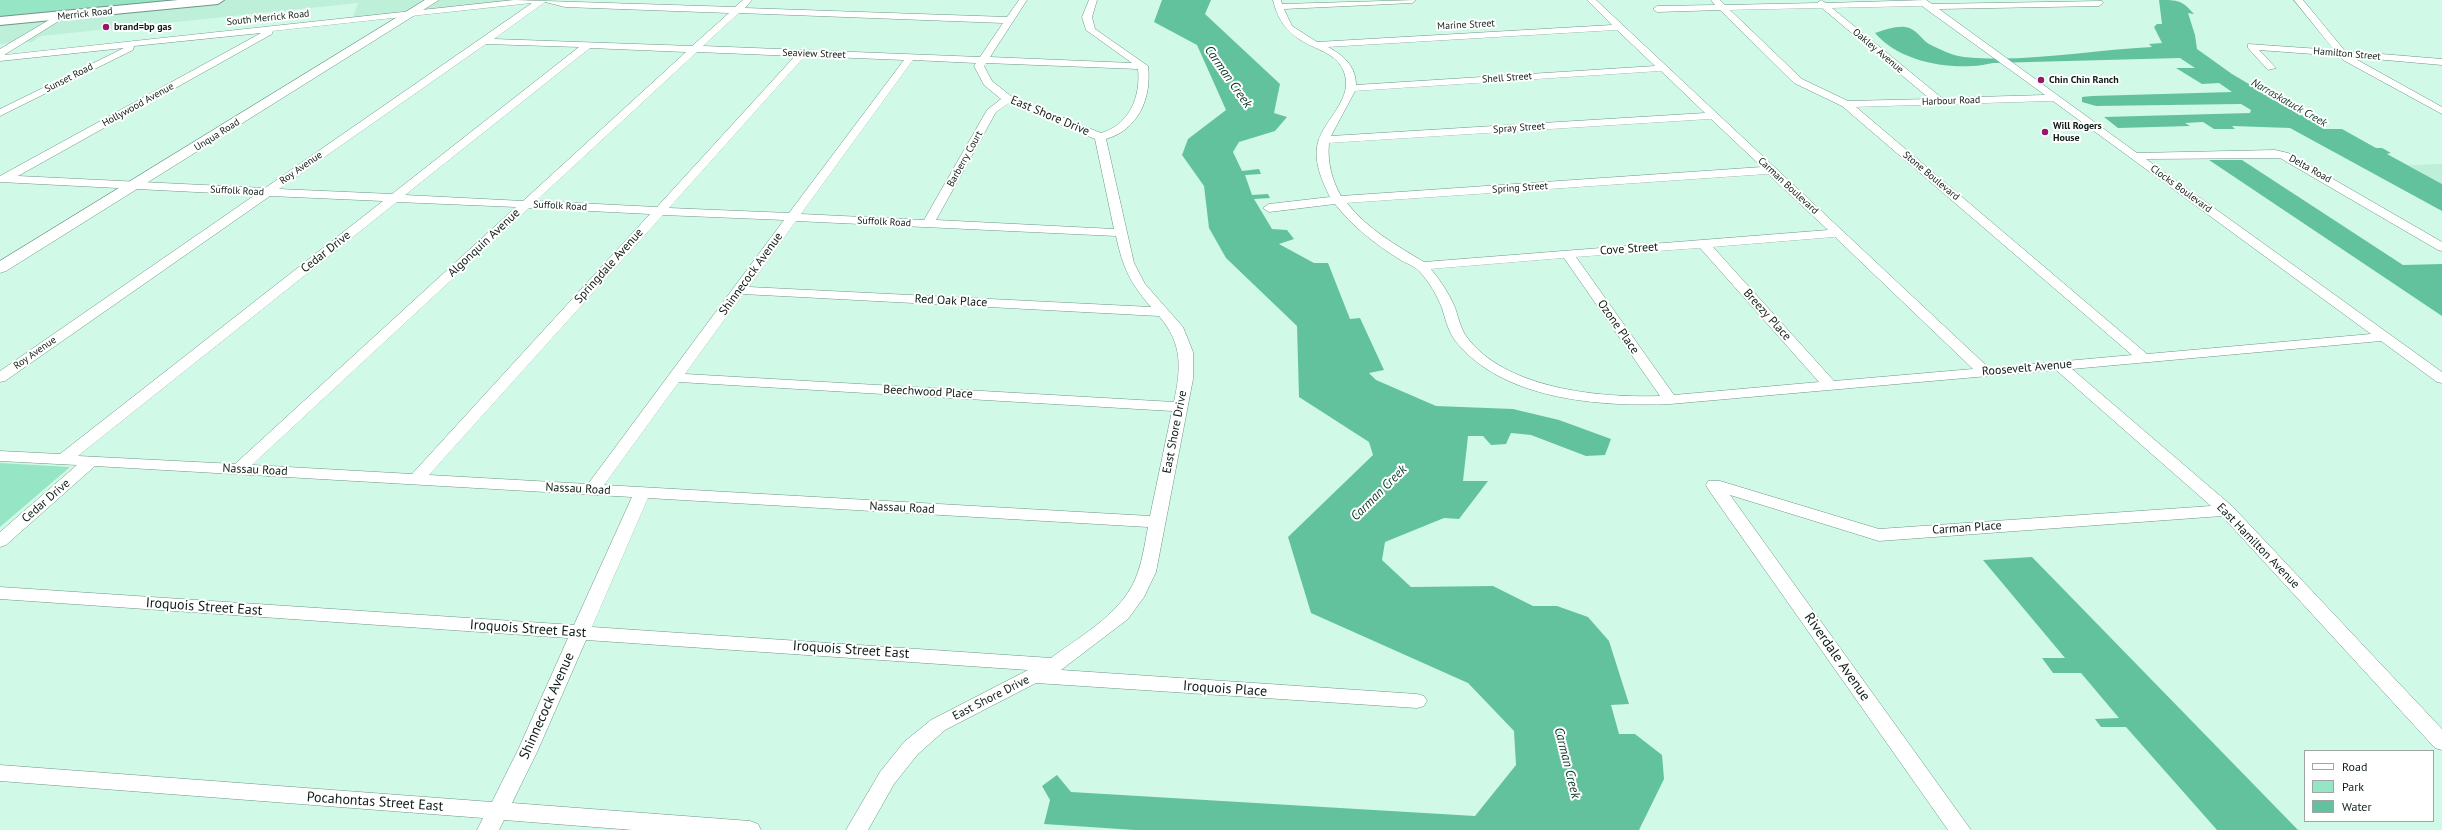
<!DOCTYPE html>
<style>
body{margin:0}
#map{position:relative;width:2442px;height:830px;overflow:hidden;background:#d0fae7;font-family:"PT Sans",sans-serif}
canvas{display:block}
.legend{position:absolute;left:2304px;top:750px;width:130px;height:72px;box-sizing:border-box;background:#fff;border:1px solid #9fa5a2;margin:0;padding:5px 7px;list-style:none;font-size:12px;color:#0e1d17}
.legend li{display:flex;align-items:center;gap:8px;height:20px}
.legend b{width:20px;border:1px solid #9fa5a2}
</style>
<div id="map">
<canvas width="2442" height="830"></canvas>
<ul class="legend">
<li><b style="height:5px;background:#fff"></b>Road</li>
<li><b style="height:11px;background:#96e5c4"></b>Park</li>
<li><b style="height:11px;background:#63c29e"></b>Water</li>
</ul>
</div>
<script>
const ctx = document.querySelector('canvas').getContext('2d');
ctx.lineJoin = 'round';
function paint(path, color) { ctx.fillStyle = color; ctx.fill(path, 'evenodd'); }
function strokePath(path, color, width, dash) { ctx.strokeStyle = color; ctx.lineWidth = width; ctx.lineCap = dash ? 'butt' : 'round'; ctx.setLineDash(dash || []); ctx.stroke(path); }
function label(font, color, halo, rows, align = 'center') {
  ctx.font = font + ' "PT Sans",sans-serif'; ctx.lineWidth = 4; ctx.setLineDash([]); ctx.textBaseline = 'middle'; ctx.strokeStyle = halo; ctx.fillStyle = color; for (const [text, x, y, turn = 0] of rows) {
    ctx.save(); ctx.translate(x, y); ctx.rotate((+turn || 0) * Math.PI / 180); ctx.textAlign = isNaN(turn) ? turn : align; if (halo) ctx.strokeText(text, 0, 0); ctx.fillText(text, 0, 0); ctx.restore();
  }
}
paint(new Path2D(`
 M178,0H506L505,3L352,19L358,3L41,36L32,42L0,44V17Z
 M2442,164V184L2408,165Z`), '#beefd9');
paint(new Path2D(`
 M0,0H178L0,17Z
 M0,463L70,467L0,527Z`), '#96e5c4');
paint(new Path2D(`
 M1162,0H1211L1205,14L1280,84L1274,113L1287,117L1275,131L1239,142L1233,152L1242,171L1259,169L1261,174L1245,175L1252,195L1268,194L1270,198L1254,199L1272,229L1287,230L1294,239L1279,244L1314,263H1328L1350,319L1360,318L1384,370L1369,373L1376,380L1436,406L1513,409L1559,420L1611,439L1605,455L1586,456L1531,435L1511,433L1506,444L1491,445L1483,436H1468L1463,481H1488L1459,519L1444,518L1385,542L1382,560L1411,587L1493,586L1533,606H1557L1588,617L1609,641L1629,704L1611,705L1619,734H1635L1662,755L1664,779L1639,830H1135L1044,824L1050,800L1042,786L1057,775L1071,792L1475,816L1516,765L1514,731L1468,683L1311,613L1288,537L1373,455L1369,442L1299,397L1297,326L1226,258L1209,228L1204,186L1182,155L1188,139L1226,110L1197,45L1154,22Z
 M2159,0C2178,0 2182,0 2194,14L2188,13L2195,35L2197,49L2232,74L2325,129H2342L2376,148H2382L2391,153L2387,154L2442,184V211L2290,128L2232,126L2235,129H2214L2203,122L2185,123L2190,126L2118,128L2104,117L2250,113L2251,110L2241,104L2096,106L2082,102V97L2092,96L2232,92L2219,83L2202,84L2176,68H2195L2180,58L1993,63C1986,64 1979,66 1972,66C1939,68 1897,59 1875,33C1885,30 1895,26 1905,27C1916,28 1921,39 1929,44C1939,49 1953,56 1964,57C2026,63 2090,50 2152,47L2149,44L2162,43L2154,27L2157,24H2162Z
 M2209,160H2242L2403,265L2442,264V316Z
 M2032,557L2298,830H2217L2126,727H2101L2095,719L2119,718L2081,673H2053L2042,658H2065L1983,560Z`), '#63c29e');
const minor = new Path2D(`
 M514,0L735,7L743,0H752L745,8L1007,17L1019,0H1027L990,57L1132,63L1086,30L1082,17L1089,0H1097L1092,17L1095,29L1148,66C1152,98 1138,130 1106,139L1134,263L1145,284L1183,327L1193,352V379L1156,572L1144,597L1128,619L1061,670L1417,694L1424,696L1427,701L1424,706L1417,708L1036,683L945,730L918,754L894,784L868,830H846L880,772L904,742L931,720L1028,670L586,640L538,750L512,803L750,821L758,824L761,830H633L504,820L499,830H477L483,818L0,781V765L492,802L518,750L568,638L0,599V587L574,625L632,497L95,466L6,545L0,547V532L77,465L0,461V451L60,454L383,201L270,196L5,381L0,382V371L255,195L0,182V176L261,33L134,46L133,50L0,116V109L124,48L0,61V49L59,14L64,17L62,19L4,55ZM545,2L565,7L729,13L692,46L494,39ZM532,3L265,188L18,176L272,34L273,31ZM739,13L1003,23L980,57L703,46ZM486,44L579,47L392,194L279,189ZM590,48L686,52L523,201L405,195ZM697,52L795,56L657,207L536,201ZM805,56L904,60L789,213L669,208ZM913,60L976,63L974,66L984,85L1001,99L987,110L924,220L801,214ZM986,63L1138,69C1141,97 1129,125 1101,133L1012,97L992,81L984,66ZM1009,103L1095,139L1114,229L936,220L996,112ZM397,202L516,207L235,464L78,456ZM529,208L650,214L412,474L252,465ZM663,215L784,220L588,484L429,475ZM796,221L1116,236C1123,268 1130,283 1151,307L749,287ZM743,294L1159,316C1183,344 1181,368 1174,402L685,374ZM679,382L1172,411L1150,516L604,485ZM648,498L1148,527C1145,542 1143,558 1138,572C1125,612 1083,634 1051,658L592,627Z
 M1273,0H1281L1282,4L1416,0L1412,3L1284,9L1292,26L1317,42L1612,25L1587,0H1596L1989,368L2132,355L1842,106L1794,83L1720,10L1657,12L1653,9L1657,6L1715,5L1711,0H1720L1725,5L1817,3L1821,0L1826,3L1926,0L1932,4L2102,1L2103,3L2099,6L1939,9L2137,153L2275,150L2288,153L2442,242V251L2438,250L2280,158L2146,159L2442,372V383L2437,382L2381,341L2072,369L2232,506L2442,729V750L2435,748L2222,516L1879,541L1730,495L1971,830H1948L1708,489L1706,485L1708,481H1720L1879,529L2211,506L2056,370L1670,404C1600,407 1500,400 1454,339C1448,330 1445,318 1442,308C1437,295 1429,282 1420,272C1414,265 1406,264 1399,259C1375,244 1352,226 1335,204L1269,212L1263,208L1269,204L1330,197C1322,181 1313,161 1318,142C1325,118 1354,99 1344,72C1333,41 1285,54 1273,0ZM1922,6L1926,9L2045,95L1942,98L1832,8ZM1822,8L1930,99L1848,101L1802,79L1730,10ZM1617,30L1655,66L1356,85C1356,66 1343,55 1328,47ZM1661,71L1705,113L1331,136L1355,91ZM2053,101L2371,334L2147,354L1856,107ZM1711,119L1762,167L1341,196C1332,180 1327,162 1329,143ZM1768,174L1828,230L1424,262C1396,245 1367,229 1347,203ZM1835,237L1973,369L1834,381L1713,247ZM1700,248L1819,382L1674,395L1576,257ZM1564,258L1660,396C1600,398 1504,389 1466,336C1460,327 1458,315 1454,305C1448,292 1440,280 1431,269Z
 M2294,0H2303L2345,51L2442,59V65L2352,57L2442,107V114L2343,60L2340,56L2259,50L2276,68L2268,70L2248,48V44L2334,50Z`);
const tertiary = new Path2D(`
 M425,0H439L6,271L0,273V261Z`);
const primary = new Path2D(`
 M178,0H224L218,4L0,25V17Z`);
strokePath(minor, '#6f9585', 1);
strokePath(tertiary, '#6f9585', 1);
strokePath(primary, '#6f9585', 2);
paint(minor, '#fff');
paint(tertiary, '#fff');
paint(primary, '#fff');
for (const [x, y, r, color] of [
 [106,27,4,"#98166c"],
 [2041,80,4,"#98166c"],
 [2045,132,4,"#98166c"]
]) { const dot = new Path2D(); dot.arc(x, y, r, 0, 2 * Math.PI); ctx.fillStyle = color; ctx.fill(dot); strokePath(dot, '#fff', 1.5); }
label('10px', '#0e1d17', '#fff', [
 ["Merrick Road",85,14,-6],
 ["South Merrick Road",268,18,-6],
 ["Marine Street",1466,25,-3],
 ["Oakley Avenue",1878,51,40],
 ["Seaview Street",814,54,2],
 ["Hamilton Street",2347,54,5],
 ["Sunset Road",69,78,-27],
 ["Shell Street",1507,78,-4],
 ["Harbour Road",1951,101,-2],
 ["Hollywood Avenue",138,105,-29],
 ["Spray Street",1519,128,-4],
 ["Unqua Road",217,135,-32],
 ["Barberry Court",965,159,-61],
 ["Roy Avenue",301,168,-35],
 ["Delta Road",2310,169,29],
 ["Stone Boulevard",1931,176,40],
 ["Carman Boulevard",1788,186,43],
 ["Spring Street",1520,188,-4],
 ["Clocks Boulevard",2181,189,36],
 ["Suffolk Road",237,191,3],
 ["Suffolk Road",560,206,3],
 ["Suffolk Road",884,222,3],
 ["Roy Avenue",35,353,-35]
]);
label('bold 10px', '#0e1d17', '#fff', [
 ["brand=bp gas",114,27],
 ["Chin Chin Ranch",2049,80],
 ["Will Rogers",2053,126],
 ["House",2053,138]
], 'left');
label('italic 11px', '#0a3628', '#fff', [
 ["Narraskatuck Creek",2289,103,30]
]);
label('12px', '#0e1d17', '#fff', [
 ["East Shore Drive",1050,116,23],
 ["Algonquin Avenue",484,243,-43],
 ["Cove Street",1629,249,-4],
 ["Cedar Drive",326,252,-38],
 ["Springdale Avenue",609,266,-48],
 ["Shinnecock Avenue",751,274,-54],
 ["Red Oak Place",951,301,3],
 ["Breezy Place",1767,315,48],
 ["Ozone Place",1618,327,55],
 ["Roosevelt Avenue",2027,368,-5],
 ["Beechwood Place",928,392,3],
 ["East Shore Drive",1175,432,-79],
 ["Nassau Road",255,470,3],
 ["Nassau Road",578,489,3],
 ["Cedar Drive",46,501,-41],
 ["Nassau Road",902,508,3],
 ["Carman Place",1967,528,-4],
 ["East Hamilton Avenue",2258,546,46],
 ["East Shore Drive",991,698,-27]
]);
label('italic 13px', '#0a3628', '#fff', [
 ["Carman Creek",1228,77,55],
 ["Carman Creek",1379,493,-45],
 ["Carman Creek",1567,763,76]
]);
label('14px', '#0e1d17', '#fff', [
 ["Iroquois Street East",204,607,4],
 ["Iroquois Street East",528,629,4],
 ["Iroquois Street East",851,650,4],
 ["Riverdale Avenue",1837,657,55],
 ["Iroquois Place",1225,689,4],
 ["Shinnecock Avenue",547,706,-66],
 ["Pocahontas Street East",375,802,4]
]);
</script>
